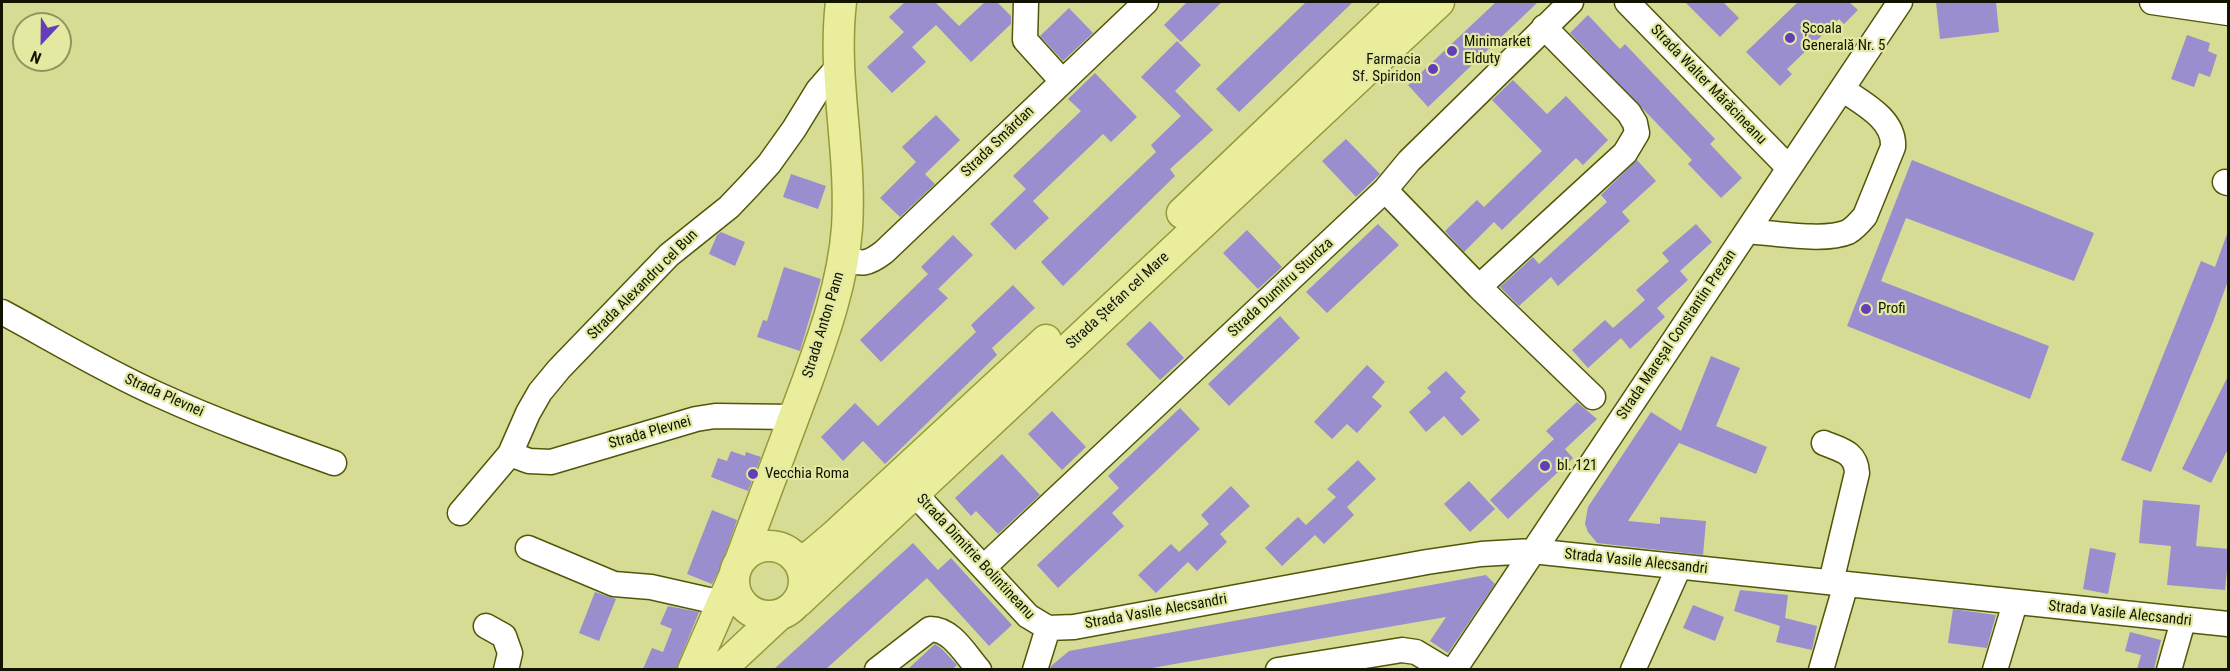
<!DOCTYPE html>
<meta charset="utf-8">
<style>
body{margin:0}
#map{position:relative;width:2230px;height:671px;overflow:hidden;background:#d6dc94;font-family:"Roboto Condensed",sans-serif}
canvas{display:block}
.frame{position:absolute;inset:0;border:3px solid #131400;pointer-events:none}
.north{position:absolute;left:12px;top:12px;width:60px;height:60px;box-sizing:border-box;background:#e3e9a1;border:2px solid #909461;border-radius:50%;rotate:202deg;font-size:16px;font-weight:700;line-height:24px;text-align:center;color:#131400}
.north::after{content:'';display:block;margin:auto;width:21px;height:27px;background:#633eb7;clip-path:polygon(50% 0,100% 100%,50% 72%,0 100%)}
</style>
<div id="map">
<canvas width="2230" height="671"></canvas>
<div class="frame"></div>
<div class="north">N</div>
</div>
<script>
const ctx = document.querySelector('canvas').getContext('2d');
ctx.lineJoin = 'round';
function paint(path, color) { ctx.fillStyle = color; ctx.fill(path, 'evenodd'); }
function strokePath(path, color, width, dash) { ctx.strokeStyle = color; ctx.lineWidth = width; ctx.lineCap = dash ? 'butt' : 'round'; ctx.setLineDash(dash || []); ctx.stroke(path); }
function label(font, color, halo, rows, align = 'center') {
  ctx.font = font + ' "Roboto Condensed",sans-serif'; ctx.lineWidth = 4.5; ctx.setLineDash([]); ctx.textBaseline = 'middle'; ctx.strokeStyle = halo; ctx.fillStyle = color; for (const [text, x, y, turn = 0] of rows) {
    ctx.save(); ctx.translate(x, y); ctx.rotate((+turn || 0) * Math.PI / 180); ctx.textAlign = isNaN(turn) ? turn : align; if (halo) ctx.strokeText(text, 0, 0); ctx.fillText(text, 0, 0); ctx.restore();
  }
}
paint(new Path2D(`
 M905,2H935L959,26L985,2H997L1011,16V24L971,62L936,25L912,47L926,62L892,93L867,67L904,32L889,17Z
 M1187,2H1222L1181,42L1164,25Z
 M1306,2H1353L1239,112L1216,89Z
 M1496,2H1538L1428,107L1408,85Z
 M1685,2H1723L1739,18L1720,37Z
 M1798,2H1849L1858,10L1844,24L1839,19L1787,69L1792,74L1780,86L1746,52Z
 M1936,2H1996L1999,32L1940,39Z
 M1069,8L1093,33L1063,61L1040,36Z
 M1588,15L1620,49L1625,44L1715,139L1710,144L1742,178L1721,198L1688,164L1692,160L1570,33Z
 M2187,35L2210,43L2208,51L2217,55L2210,77L2199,73L2194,87L2171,79Z
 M1177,41L1201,65L1175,91L1213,130L1170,169L1175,176L1063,286L1041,262L1156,152L1151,145L1181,116L1141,77Z
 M1095,73L1137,117L1111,142L1103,134L1033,201L1049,218L1015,250L990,224L1026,189L1013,176L1081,111L1068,99Z
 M1513,80L1547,114L1566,96L1608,140L1583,165L1576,158L1502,230L1494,222L1464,252L1445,231L1477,200L1484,207L1542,151L1492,100Z
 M936,115L960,140L925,174L935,184L900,217L880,198L916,162L902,147Z
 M1346,139L1380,174L1356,197L1322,161Z
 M1637,160L1656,181L1622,212L1630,221L1558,286L1551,277L1519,306L1500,287L1533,257L1539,264L1607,202L1601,195Z
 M1912,160L2094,233L2074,281L1906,218L1881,281L2049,346L2030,399L1847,326Z
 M791,174L826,186L818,209L783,197Z
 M1378,224L1399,245L1327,313L1306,292Z
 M1696,224L1712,242L1680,271L1688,280L1657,308L1665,317L1630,349L1621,338L1588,368L1572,350L1605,320L1613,328L1645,300L1636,290L1669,261L1662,253Z
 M1247,230L1282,267L1258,289L1223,253Z
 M721,232L745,242L735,266L709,254L717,235Z
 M2227,234L2229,278L2213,322L2151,472L2121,460L2201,261L2215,267Z
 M953,235L973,255L938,289L948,298L881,362L860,340L928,274L921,267Z
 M784,267L821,279L800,351L757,337L763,320L767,321Z
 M1013,285L1035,308L992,348L997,355L885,464L863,441L843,461L821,437L855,403L878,426L976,332L971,325Z
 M1280,316L1300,338L1229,406L1208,384Z
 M1150,321L1184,358L1160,380L1126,344Z
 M1711,356L1740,368L1716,426L1767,447L1756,474L1679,443L1628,521L1660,524V517L1706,521L1703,555L1597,543L1588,532L1585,524L1588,507L1651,412L1681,431Z
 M1367,365L1385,382L1372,397L1382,406L1357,433L1347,424L1332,439L1314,422Z
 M1446,371L1466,392L1460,398L1480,420L1462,436L1444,416L1426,432L1409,412L1431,392L1427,388Z
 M2229,374V447L2211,483L2182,469Z
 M1577,402L1597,419L1565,449L1573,458L1508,519L1490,500L1554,439L1546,431Z
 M1180,408L1200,429L1112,513L1124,526L1058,588L1037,565L1119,488L1108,476Z
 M1052,411L1086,447L1062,470L1028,434Z
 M731,451L745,456L746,452L761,457L748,491L711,477L718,458L727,461Z
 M1002,454L1040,495L998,534L976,511L971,516L955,498Z
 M1358,460L1376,479L1347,507L1354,515L1324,544L1315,535L1282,566L1265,548L1298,517L1306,525L1336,497L1327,489Z
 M1469,481L1495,509L1470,532L1444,504Z
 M1231,486L1250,506L1220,534L1227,542L1197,571L1188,562L1156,593L1138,575L1171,544L1179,552L1209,524L1201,515Z
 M2143,500L2200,505L2196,546L2229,549L2225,590L2167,585L2171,546L2139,543Z
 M712,510L737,520L722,564L712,584L687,574Z
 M913,543L938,570L951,558L1012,625L989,646L927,578L826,669H774Z
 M2090,548L2116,553L2108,594L2083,589Z
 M1486,575L1495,584L1448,653L1430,641L1446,617L1146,669H1050L1051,666L1069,651Z
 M1740,590L1788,595L1785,618L1817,626L1812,650L1776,642L1780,626L1734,611Z
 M595,592L616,599L599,641L579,633Z
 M1693,605L1724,617L1715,641L1683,628Z
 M668,606L699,612L676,669H643L652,648L663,652L672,629L660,624Z
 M1953,609L1996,615L1987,648L1948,643Z
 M2130,632L2161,640L2154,669H2137L2141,655L2125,651Z
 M935,644L942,649L957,665L953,669H908Z`), '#9a8ece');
const minor = new Path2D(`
 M1026,2L1025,40L1062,81
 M1627,2L1789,168
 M2152,2L2228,13
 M2225,182L2228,183
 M1385,190L1479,287L1593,397
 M1747,231C1773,233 1825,242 1848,232C1855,228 1860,222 1865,216L1893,147C1895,119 1862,103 1842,89
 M843,259C863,264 867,265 884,252L1146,2
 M1479,287L1625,153L1637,133L1635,123L1629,113L1544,27
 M2,312C54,340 105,371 159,395C216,421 275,442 334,463
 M1824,443C1841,450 1856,452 1857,473L1831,582
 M510,454L529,461L551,462L696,419L715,416L794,417
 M903,481L1028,616L1048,628L1074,627L1427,562L1481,554L1532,551L2228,624
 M460,513L510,454L528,413L540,392L559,369L669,255L729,207L749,186L769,164L794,129L818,90L838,67
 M528,548L614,584L651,587L722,603
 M984,567L1385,190L1409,161L1571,2
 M486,626L504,636L510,653L506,670
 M877,670L930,629C952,629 965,654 979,670
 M1035,670L1048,628
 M1278,670L1402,650L1416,652L1446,670
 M1454,670L1900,2
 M1633,670L1679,567
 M1821,670L1846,584
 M1995,670L2015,603
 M2169,670L2183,621`);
const major = new Path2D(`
 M1182,213L1403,2
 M734 581a35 35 0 1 1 70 0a35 35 0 1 1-70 0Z
 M740,561C762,501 785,442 807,382C825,332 843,281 847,228C852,151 832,78 841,2
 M799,563L814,553L834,536L1046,340
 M798,602L1439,2
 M693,670L734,576
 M720,670L779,615`);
strokePath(minor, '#535608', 27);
strokePath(major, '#94993a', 33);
strokePath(minor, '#fff', 24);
strokePath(major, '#e9ed9c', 30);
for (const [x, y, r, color] of [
 [1790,38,6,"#633eb7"],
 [1452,51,6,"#633eb7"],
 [1433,69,6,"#633eb7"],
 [1866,309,6,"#633eb7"],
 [1545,466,6,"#633eb7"],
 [753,474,6,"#633eb7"]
]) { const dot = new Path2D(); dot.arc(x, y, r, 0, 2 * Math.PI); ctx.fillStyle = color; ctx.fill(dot); strokePath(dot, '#e3e9a1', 2); }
label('15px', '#131400', '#e3e9a1', [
 ["Școala",1802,29],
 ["Generală Nr. 5",1802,46],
 ["Minimarket",1464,42],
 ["Elduty",1464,59],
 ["Farmacia",1421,60,"right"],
 ["Sf. Spiridon",1421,77,"right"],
 ["Profi",1878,309],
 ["bl. 121",1557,466],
 ["Vecchia Roma",765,474]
], 'left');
label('15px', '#131400', '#e3e9a1', [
 ["Strada Walter Mărăcineanu",1708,85,46],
 ["Strada Smârdan",998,142,-44],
 ["Strada Alexandru cel Bun",643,285,-45],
 ["Strada Dumitru Sturdza",1281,288,-43],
 ["Strada Ștefan cel Mare",1118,301,-43],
 ["Strada Anton Pann",824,325,-73],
 ["Strada Mareșal Constantin Prezan",1677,335,-56],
 ["Strada Plevnei",164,396,24],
 ["Strada Plevnei",650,433,-16],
 ["Strada Dimitrie Bolintineanu",975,557,47],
 ["Strada Vasile Alecsandri",1636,562,6],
 ["Strada Vasile Alecsandri",1156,612,-10],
 ["Strada Vasile Alecsandri",2120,614,6]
]);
</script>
